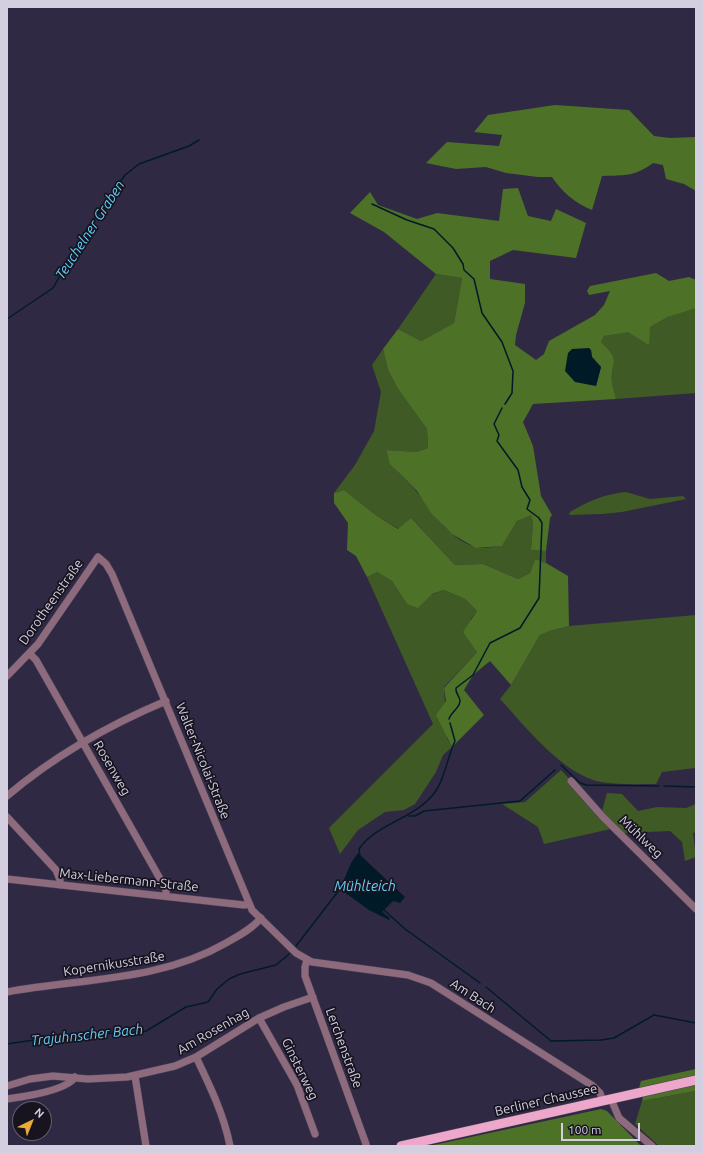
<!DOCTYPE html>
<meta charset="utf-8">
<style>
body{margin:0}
#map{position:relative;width:703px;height:1153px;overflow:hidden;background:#302944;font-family:Ubuntu,sans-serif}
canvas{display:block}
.frame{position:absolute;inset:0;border:8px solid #d3cfe0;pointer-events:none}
.north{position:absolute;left:12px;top:1101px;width:40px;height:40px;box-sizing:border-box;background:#171420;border:1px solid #625f6d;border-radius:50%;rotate:43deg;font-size:11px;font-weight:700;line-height:16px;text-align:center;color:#d3cfe0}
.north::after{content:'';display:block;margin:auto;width:14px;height:18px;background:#e8ab37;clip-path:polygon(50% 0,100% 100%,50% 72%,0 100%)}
.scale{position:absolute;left:561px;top:1123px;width:79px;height:18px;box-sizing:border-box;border:2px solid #d3cfe0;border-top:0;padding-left:5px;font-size:12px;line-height:14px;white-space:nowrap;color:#d3cfe0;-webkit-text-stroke:3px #171420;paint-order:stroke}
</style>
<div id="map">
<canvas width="703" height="1153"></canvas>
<div class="frame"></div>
<div class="north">N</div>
<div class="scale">100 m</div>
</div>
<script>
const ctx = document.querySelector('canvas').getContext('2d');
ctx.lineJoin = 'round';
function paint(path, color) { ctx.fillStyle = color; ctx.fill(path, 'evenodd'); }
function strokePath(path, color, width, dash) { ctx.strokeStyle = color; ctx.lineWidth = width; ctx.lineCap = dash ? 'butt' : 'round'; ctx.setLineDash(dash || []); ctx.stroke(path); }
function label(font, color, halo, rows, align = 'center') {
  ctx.font = font + ' Ubuntu,sans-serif'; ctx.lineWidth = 3.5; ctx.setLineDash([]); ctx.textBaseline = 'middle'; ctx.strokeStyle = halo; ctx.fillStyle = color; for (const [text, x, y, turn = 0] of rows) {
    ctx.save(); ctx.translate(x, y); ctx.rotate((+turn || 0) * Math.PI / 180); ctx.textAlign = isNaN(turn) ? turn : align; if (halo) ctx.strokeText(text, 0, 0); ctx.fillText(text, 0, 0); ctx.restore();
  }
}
paint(new Path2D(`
 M436,274L462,278L454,323L421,341L398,329Z
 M695,307L696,393L616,399C615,393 613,388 612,383C610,359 623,363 601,342L604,336L650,327L668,317Z
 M383,349L388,370L398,389L427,429L428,448L416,452L386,450C390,469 404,476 416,491C433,511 447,538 475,547C482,550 495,546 502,546L517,521L531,514L533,523L531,550L546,551V563L535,559L530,573L518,579L483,564L455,565L411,518L399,529L377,516L344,490L334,493L355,465L374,431L381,392L372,365Z
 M626,492L650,499L683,496L686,499L622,512L602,514L569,515L570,512C589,501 604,494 626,492Z
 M377,572L392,581L407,604L444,590L465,599L477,611L471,619L477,652L444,687L447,738L452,747L443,755L436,772L415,804L404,810L385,812L358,830L340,854L329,828L433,724L367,577Z
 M696,615V768L662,772L656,784C638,784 619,785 601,782C563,775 525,726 500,699L511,685L540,635L550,631L569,626Z
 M561,770L615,828L544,844L538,827L502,804L525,802Z
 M607,793L622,794L638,811L657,807L686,808L696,804V832L693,833L696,857L685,861L682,842L670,831L624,833L602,811Z
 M696,1091V1146H659L635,1124L642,1101Z`), '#3f5a24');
paint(new Path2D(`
 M555,105L629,110L654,136L670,138L696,137V191L684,184L666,179L663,165L653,163C634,177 625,175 602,176L592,210C575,203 562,192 552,177H538L506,173L486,167L456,169L426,163L447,142L499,146L502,135L474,132L488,115Z
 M518,188L528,216L551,221L556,209L586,223L576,258L513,250L490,261V279L525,284V303L516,335L515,345L536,360L544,354L549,341L595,315L604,305L610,291L589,295L587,291L590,286L656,273L669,281L689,277L696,280V308L668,317L650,327L649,345L628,332L604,336L601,342C623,363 610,359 612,383C613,388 615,393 616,399L533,404L523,422L533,446L541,496L552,515L550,518L546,551L531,550L533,523L531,515L517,521L502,546L476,548L452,534L431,513L417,491L390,464L386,450L416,452L428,448L427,429L398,389L388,370L383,349L398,329L421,341L454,323L462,278L436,274L384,232L350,213L370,192L378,205L417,219L437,213L499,221L503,189ZM572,349L591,350L592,357L601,367L596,386Z
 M344,490L377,516L398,529L411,518L455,565L483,564L518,579L530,573L535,559L546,563L568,576L569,626L550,631L540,635L511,685L490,661L473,675L464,690L484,715L452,747L436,715L446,701L444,688L477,652L463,632L477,611L465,599L444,590L432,594L418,608L407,604L392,581L377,572L367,577L356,556L347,550L348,523L334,503V493Z
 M696,1069V1075L639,1088L641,1081Z
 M696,1084V1091L642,1101L643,1096Z
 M601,1109L607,1111L641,1146H429Z`), '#4e7128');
paint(new Path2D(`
 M589,348L591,350L592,357L601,367L596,386L575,382L565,371L568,353L572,349Z
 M358,853L405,897L400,903L393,901L382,912L390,918L389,920L369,910L340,889L351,863Z`), '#001b27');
strokePath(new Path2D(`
 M372,204L407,220L434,229L453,248L463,264L464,270L474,279L482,313L502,342L513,371L512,393L505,404
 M7,319L53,288L84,233L125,175L139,164L189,146L199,140
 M449,719C451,712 460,708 460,701C460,696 455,694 456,688L473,675L490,643L520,628L539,598L542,523L539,518L527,509L530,500L522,487L518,470L497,441L499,435L494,424L502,408
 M561,765L580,783L586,785L659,786
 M664,786L696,787
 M409,816H415L424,811L520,801L555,770
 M360,857L359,849C375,825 410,820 431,797C444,784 447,758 455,741L450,723
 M383,909L405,929L480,983
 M296,946L340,889
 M486,987L551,1041L601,1040L614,1038L654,1015L696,1023
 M7,1044L74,1034L139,1033L146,1031L186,1007L208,1002L217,989L229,979L240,974L276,965L289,954`), '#001b27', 1.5);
const minor = new Path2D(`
 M30,654L36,660L163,884L166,890V896
 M7,676L38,644L98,557L106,564L112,574L252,910L296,953L312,962L408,975L431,983L593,1086L600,1093L603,1101
 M571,781L602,816L696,909
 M7,796C54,756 109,725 166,701
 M7,817L56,870L60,880V885
 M7,879L244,905L249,904
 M307,960L305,967V976L366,1144
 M7,992C82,978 158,982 226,943C238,936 252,929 261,918
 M259,1018L297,1085L315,1134
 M196,1057C210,1086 224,1115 230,1146
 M135,1076L146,1146
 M7,1086L30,1079L53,1076L88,1079L127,1077L175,1066L196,1057L259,1018L284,1007L313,997
 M7,1099C22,1097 67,1091 75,1077
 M611,1099L619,1118L652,1146`);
const major = new Path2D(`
 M401,1146L696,1080`);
strokePath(minor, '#4a445d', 8);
strokePath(major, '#4a445d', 10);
strokePath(minor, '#8d6b7c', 7);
strokePath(major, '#eca7ca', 9);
label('13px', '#d3cfe0', '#171420', [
 ["Dorotheenstraße",51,602,-55],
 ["Walter-Nicolai-Straße",203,761,68],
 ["Rosenweg",112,768,60],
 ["Mühlweg",641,837,44],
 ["Max-Liebermann-Straße",129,880,6],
 ["Kopernikusstraße",114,964,-9],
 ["Am Bach",473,996,33],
 ["Am Rosenhag",213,1031,-30],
 ["Lerchenstraße",344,1048,70],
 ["Ginsterweg",300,1069,64],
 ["Berliner Chaussee",546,1100,-13]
]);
label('italic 14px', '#66cdf6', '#171420', [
 ["Teuchelner Graben",90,230,-57],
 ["Mühlteich",365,886],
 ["Trajuhnscher Bach",87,1035,-6]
]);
</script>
